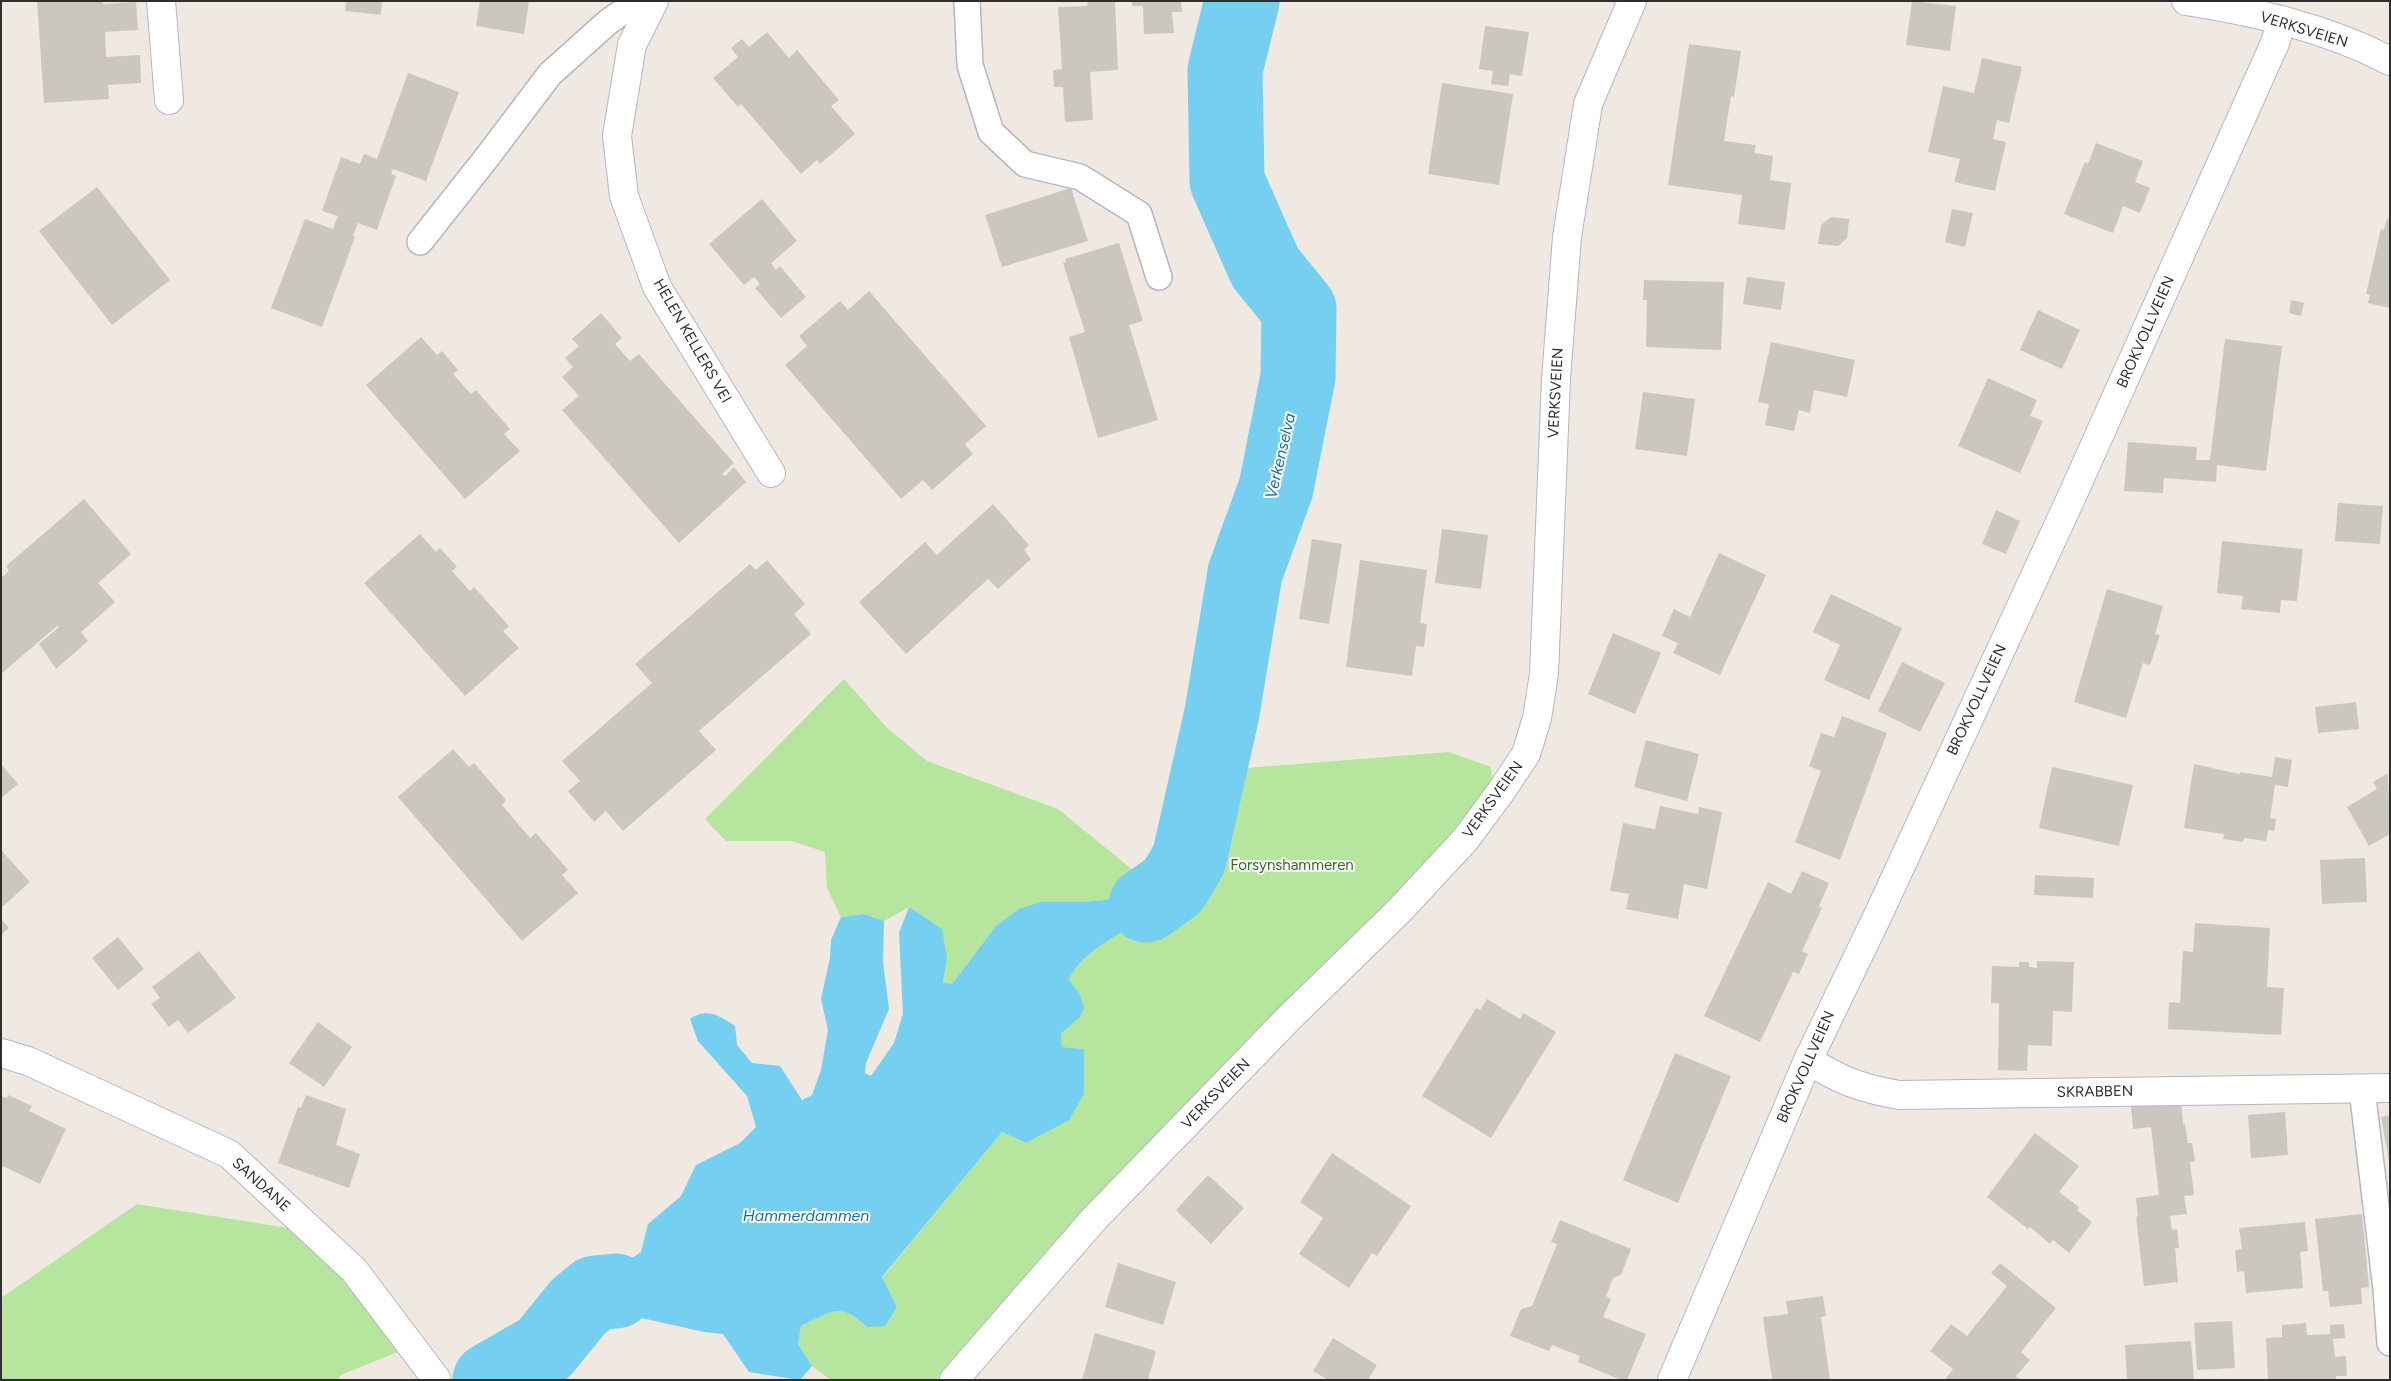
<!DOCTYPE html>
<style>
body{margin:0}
#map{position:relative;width:2391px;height:1381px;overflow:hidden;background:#efe9e1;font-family:Figtree,sans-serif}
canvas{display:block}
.frame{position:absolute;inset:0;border:2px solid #2e2e2e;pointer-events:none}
</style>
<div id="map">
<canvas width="2391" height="1381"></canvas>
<div class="frame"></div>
</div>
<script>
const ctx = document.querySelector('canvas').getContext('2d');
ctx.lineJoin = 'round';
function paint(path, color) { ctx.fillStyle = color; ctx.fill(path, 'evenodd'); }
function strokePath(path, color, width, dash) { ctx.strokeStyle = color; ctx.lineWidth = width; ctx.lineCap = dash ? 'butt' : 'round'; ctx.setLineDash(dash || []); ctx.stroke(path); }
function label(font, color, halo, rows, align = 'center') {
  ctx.font = font + ' Figtree,sans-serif'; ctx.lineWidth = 4; ctx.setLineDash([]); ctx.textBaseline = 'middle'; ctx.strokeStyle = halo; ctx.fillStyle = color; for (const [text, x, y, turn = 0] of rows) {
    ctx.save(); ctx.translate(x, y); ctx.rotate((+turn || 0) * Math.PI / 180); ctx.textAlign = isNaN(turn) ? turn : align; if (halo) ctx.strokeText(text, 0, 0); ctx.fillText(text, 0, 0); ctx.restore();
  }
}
paint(new Path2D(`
 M844,679L887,728L927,761L1058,809L1145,880L1141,898L1083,902L996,926L952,984H943L947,958L909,907L884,921L864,914L841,917L827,888L825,852L792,841H726L705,819Z
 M1449,752L1491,767L1495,796L955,1380H831L812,1366L798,1344L801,1326C832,1312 839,1301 867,1327L897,1307L882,1278L1002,1132L1026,1143L1084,1094V1049L1062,1047L1061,1034L1080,1017V994L1069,980C1082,949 1124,930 1151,911L1146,905L1173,886L1189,859L1209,771Z
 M137,1204L313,1232L410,1347L341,1375L338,1380H1V1298Z`), '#b6e59e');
paint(new Path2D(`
 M1125,898H1141L1151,911C1125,935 1083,947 1069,980L1080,994L1084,1008L1080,1017L1061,1034L1062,1047L1084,1049V1094L1069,1120L1026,1143L1002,1132L882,1277L897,1307L885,1326L867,1327C839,1301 832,1312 801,1326L798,1344L812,1366L800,1380L749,1372L723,1334L704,1332L615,1312L617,1268L641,1252L648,1224L681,1196L696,1165L740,1143L756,1127L747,1096L698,1041L690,1019C707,1007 720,1016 735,1026L737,1045L752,1063L780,1066L802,1100L812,1095L821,1070L828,1030L821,999L830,958L831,940L841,917L864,914L884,921L883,962L889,1009L866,1063L865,1073L871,1076L894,1043L903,1014L899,933L909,907L942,929L947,958L943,983L952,984L996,926L1019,909L1041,902H1083Z`), '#75cff0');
strokePath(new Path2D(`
 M1146,905L1173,886L1189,859L1222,713L1245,573L1276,488L1298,377L1299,309L1265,267L1227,181L1225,70L1242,1
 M490,1380L544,1349L578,1307L595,1293L616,1291`), '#75cff0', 75);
paint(new Path2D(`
 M37,1H103V4L136,2L138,30L105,32L106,57L140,55L141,83L108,85L109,99L44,103Z
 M346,1H382L381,15L345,11Z
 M480,1H529L524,34L476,26Z
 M1088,1H1115L1118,70L1090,72L1093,120L1065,122L1063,87H1054L1053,70L1062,69L1058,7L1087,6Z
 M1132,1H1181L1182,12H1172L1174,33L1144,34L1143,6H1132Z
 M1912,1L1956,6L1950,51L1906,45Z
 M1485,26L1529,32L1522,76L1510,74L1508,86L1491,84L1493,71L1479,69Z
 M767,32L789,58L797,50L839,100L831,106L855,134L820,164L817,160L801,174L741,104L738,107L713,78L738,57L731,48L742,39L749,47Z
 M1689,44L1741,51L1734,97L1731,96L1724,141L1756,145L1754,153L1773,156L1770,180L1791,183L1785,230L1738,224L1742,195L1668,185Z
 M1982,58L2022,67L2009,123L1997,120L1993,139L2006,142L1995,191L1954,182L1960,159L1928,152L1943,86L1974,93Z
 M408,73L459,92L426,181L393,169L391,174L396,176L377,230L358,223L353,236L355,237L322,327L271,308L305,219L333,229L338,216L322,211L341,157L360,164L364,154L377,159Z
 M1442,83L1513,94L1499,185L1428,174Z
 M2096,143L2143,161L2135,182L2150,188L2140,213L2123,206L2113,233L2064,214L2085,162L2088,164Z
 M97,187L170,280L112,325L39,231Z
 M1071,188L1088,241L1002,267L985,215Z
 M762,199L797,241L771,263L776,270L780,266L806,297L781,318L755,288L760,284L754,277L744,285L709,244Z
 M1952,209L1973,213L1965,247L1945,242Z
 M1831,217L1849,219L1847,238L1838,246L1818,244L1821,225Z
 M2387,218L2390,219V308L2368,303L2370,295L2366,294L2381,229L2384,230Z
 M1119,243L1143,321L1129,325L1158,420L1098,438L1069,337L1085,332L1063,263L1066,262L1065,259Z
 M1747,277L1785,282L1781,310L1743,304Z
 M1644,280L1724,282L1721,350L1646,347L1647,300H1643Z
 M869,291L986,426L965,444L973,454L932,490L923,480L901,499L785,365L807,346L799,336L840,301L848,310Z
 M2291,300L2304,303L2301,316L2289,313Z
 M2038,310L2080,330L2062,369L2020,350Z
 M601,313L622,338L615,344L630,361L639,354L734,463L722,474L725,476L734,467L746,482L679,543L562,410L579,396L562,377L573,367L565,358L579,346L572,339Z
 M421,337L437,355L442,351L458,370L453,374L471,394L476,390L510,429L504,434L520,451L465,499L366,385Z
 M2225,339L2282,346L2266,471L2217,465L2216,482L2164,478L2163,493L2124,491L2128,442L2197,447L2196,460H2210Z
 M1771,342L1855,360L1847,397L1814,390L1810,413L1799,410L1794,431L1765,425L1769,404L1758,402Z
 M1988,378L2037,400L2030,416L2043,421L2020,473L1958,446Z
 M1643,392L1695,399L1687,456L1635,449Z
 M84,499L131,554L98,583L115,602L81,632L88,641L56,669L39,644L59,627L57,626L1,674V578L9,571L6,566Z
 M2338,503L2383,506L2380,544L2335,541Z
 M993,504L1029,545L1024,550L1031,559L998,589L988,579L906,654L859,602L925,542L937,555Z
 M1996,510L2020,521L2006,554L1982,544Z
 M1442,529L1488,535L1481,589L1435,583Z
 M420,534L436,552L440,548L457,567L452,571L470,591L474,587L509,626L503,631L519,648L465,696L364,583Z
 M1312,539L1342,544L1329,624L1299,619Z
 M2222,541L2303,549L2297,601L2281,600L2280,613L2241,609L2243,596L2217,593Z
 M1719,553L1766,575L1720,675L1673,653L1678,643L1662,636L1674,609L1690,617Z
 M767,560L805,604L794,614L811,634L699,731L716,750L623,831L606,811L594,822L568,791L580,781L562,761L652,683L635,664L750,564L756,570Z
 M1360,560L1427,570L1420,623L1427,624L1424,647L1416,646L1412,676L1346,667Z
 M2107,589L2163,606L2155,634L2160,635L2150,665L2143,663L2126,718L2074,702Z
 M1831,594L1902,628L1869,700L1824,680L1840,645L1813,632Z
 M1613,633L1661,653L1635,714L1588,694Z
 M1902,662L1945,683L1920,732L1878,711Z
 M2356,702L2359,729L2318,733L2315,707Z
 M1842,716L1887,733L1840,860L1795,842L1821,771L1809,766L1821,733L1834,737Z
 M1646,740L1699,754L1687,801L1634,787Z
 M453,749L469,767L474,763L506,800L502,805L530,838L536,833L568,870L562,875L578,893L522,941L398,797Z
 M2275,757L2292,760L2288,787L2275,785L2270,818L2276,819L2274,831L2268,830L2266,841L2244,838L2243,842L2223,839L2224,834L2184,828L2194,764L2239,774L2240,772L2272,777Z
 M1,764L18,784L1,798Z
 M2052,767L2133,785L2119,846L2039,828Z
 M2388,773L2390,834L2369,846L2347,807L2377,789L2373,782Z
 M1660,806L1698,814L1699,807L1722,812L1707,889L1684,884L1678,919L1626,909L1629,894L1610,891L1623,823L1655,829Z
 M1,850L30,882L1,908Z
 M2365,858L2367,902L2322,904L2320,860Z
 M1802,871L1829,883L1819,906L1822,908L1802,951L1808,954L1799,974L1793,972L1760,1042L1704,1016L1768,882L1791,894Z
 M2035,875L2094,878L2093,898L2034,895Z
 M1,919L9,928L1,935Z
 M2195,923L2270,928L2267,987L2284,988L2281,1035L2168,1029L2169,1002L2180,1003L2183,951L2193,952Z
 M118,937L144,969L118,990L92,958Z
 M199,951L236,998L188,1033L178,1020L169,1027L151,1004L160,998L152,987Z
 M2037,961L2074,962L2072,1012L2053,1011L2052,1046L2028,1045L2027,1071L1998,1070L1999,1003H1991L1992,966L2019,967V962H2029V967L2037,968Z
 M1487,999L1520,1019L1523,1013L1556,1032L1491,1138L1422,1096L1476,1008L1480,1010Z
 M318,1022L352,1047L324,1087L289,1063Z
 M1675,1053L1731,1076L1678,1203L1623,1180Z
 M8,1095L32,1106L29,1111L66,1129L40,1184L3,1166L1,1170V1096L7,1098Z
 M306,1095L346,1109L336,1145L360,1154L349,1188L278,1163L298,1107L301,1108Z
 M2181,1101L2183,1124H2185L2188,1143H2192L2195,1161L2190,1162L2194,1195L2184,1196L2187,1214L2170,1216L2172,1230L2177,1229L2179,1248H2175L2178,1282L2144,1286L2136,1217L2138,1216L2136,1198L2159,1195L2151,1127L2133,1129L2131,1105Z
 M2285,1112L2288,1155L2251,1158L2248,1115Z
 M2390,1115V1161H2389L2381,1117Z
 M2035,1133L2079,1166L2059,1192L2079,1207L2077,1210L2092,1222L2069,1253L2053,1240L2050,1244L2030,1227L2028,1229L1987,1197Z
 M1332,1153L1411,1206L1377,1256L1372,1253L1349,1288L1299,1254L1323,1218L1300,1202Z
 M1208,1175L1244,1208L1211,1244L1176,1210Z
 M2362,1214L2369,1287L2361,1288L2362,1304L2330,1307L2328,1291H2323L2315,1219Z
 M1560,1220L1631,1249L1621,1275L1613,1278L1606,1296L1611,1299L1603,1317L1646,1334L1627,1380H1621L1578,1362L1580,1356L1552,1345L1549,1351L1510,1336L1521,1309L1532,1306L1557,1244L1551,1242Z
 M2305,1222L2308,1251L2300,1252L2303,1288L2246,1293L2244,1271L2237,1272L2235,1250L2242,1249L2239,1228Z
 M1118,1263L1176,1282L1163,1325L1105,1307Z
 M2000,1263L2056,1308L2021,1352L2030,1360L2016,1376L2021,1380H1949L1946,1378L1953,1369L1930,1351L1951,1324L1967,1336L2007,1286L1991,1273Z
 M1823,1296L1826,1316L1821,1317L1830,1380H1772L1763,1317L1788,1314L1786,1301Z
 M2232,1321L2235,1368L2197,1370L2194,1323Z
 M2306,1323L2307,1335L2330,1334V1325L2344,1324L2345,1338L2333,1339L2335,1357L2346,1356L2347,1376H2336V1380H2268L2266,1338L2282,1337V1325Z
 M1095,1333L1156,1351L1148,1380H1082Z
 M1333,1338L1377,1365L1368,1380H1328L1313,1371Z
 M2191,1341L2194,1380H2127L2125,1345Z`), '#cbc7bf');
const lane = new Path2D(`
 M967,1L970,65L991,132L1025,164L1080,177L1139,214L1159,277
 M420,242L488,156L550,74L608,22L638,1
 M2362,1089L2386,1289L2390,1343`);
const street = new Path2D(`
 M161,1L169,100
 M654,1L632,45L617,136L624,196L657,287L771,473
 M2186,1C2256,12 2327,28 2390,61
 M1,1053L28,1061L229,1154L354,1270L437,1380
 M1808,1060C1841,1081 1860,1088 1899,1095L2390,1088
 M954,1380L1095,1218L1290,1017L1399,911L1465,840L1500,793L1526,754L1537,718L1544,674L1556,379L1567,237L1588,104L1632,1
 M1672,1380L1808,1060L1879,913L2072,496L2275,43L2282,20`);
strokePath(lane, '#b4b7c1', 28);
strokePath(street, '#b4b7c1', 30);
strokePath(lane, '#fff', 25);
strokePath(street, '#fff', 28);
label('15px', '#2e2e2e', '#fff', [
 ["VERKSVEIEN",2304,30,17],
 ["BROKVOLLVEIEN",2146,332,-66],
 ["HELEN KELLERS VEI",692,341,60],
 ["VERKSVEIEN",1556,393,-87],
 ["BROKVOLLVEIEN",1977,700,-65],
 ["VERKSVEIEN",1493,800,-54],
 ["BROKVOLLVEIEN",1806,1067,-66],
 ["SKRABBEN",2095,1092,-1],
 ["VERKSVEIEN",1216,1094,-46],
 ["SANDANE",261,1185,42]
]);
label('15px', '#2c6e1b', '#fff', [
 ["Forsynshammeren",1292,866]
]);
label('italic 16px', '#0d6fa3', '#fff', [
 ["Verkenselva",1281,456,-77],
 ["Hammerdammen",806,1216]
]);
</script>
